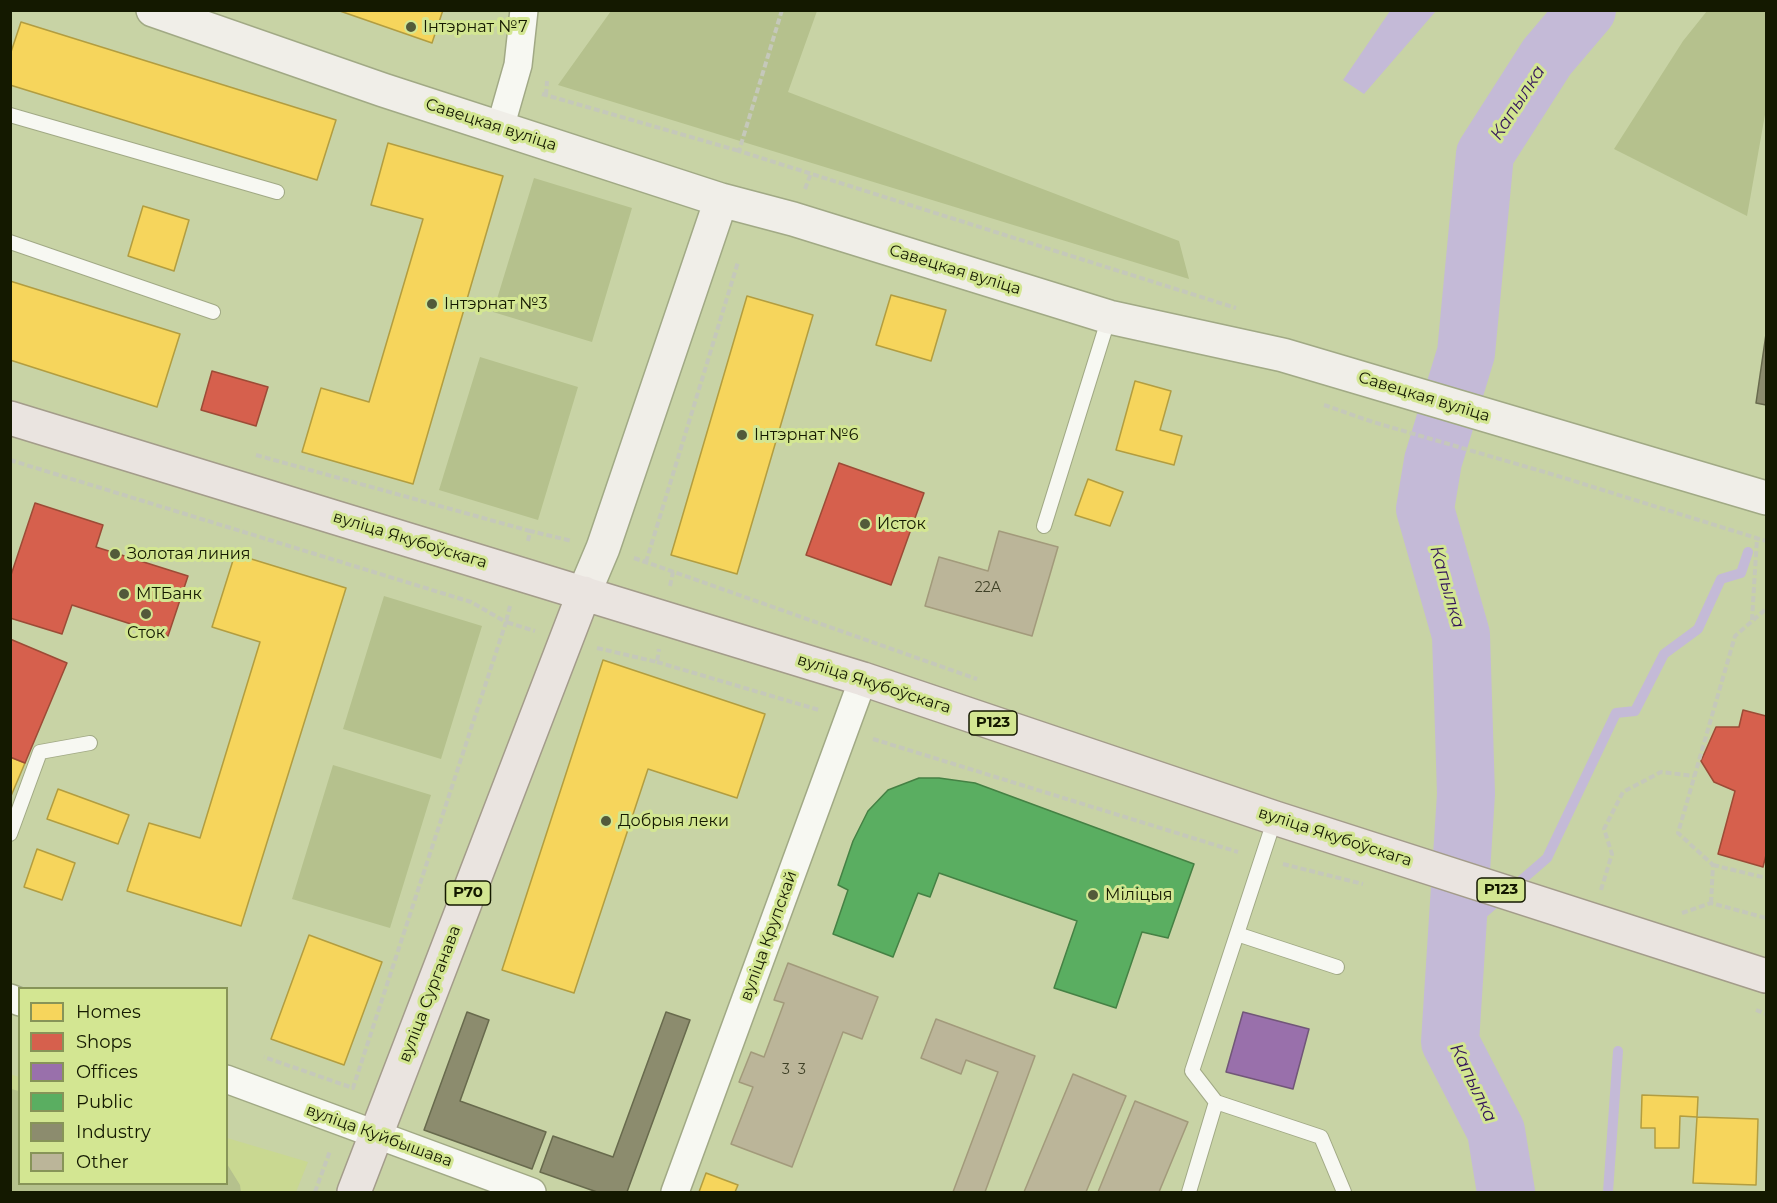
<!DOCTYPE html>
<meta charset="utf-8">
<style>
body{margin:0}
#map{position:relative;width:1777px;height:1203px;overflow:hidden;background:#c8d3a5;font-family:Montserrat,sans-serif}
canvas{display:block}
.frame{position:absolute;inset:0;border:12px solid #141900;pointer-events:none}
.legend{position:absolute;left:18px;top:987px;width:210px;height:198px;box-sizing:border-box;background:#d3e692;border:2px solid #879458;margin:0;padding:8px 10px;list-style:none;font-size:18px;color:#141900}
.legend li{display:flex;align-items:center;gap:12px;height:30px}
.legend b{width:30px;border:2px solid #879458}
</style>
<div id="map">
<canvas width="1777" height="1203"></canvas>
<div class="frame"></div>
<ul class="legend">
<li><b style="height:16px;background:#f6d55c"></b>Homes</li>
<li><b style="height:16px;background:#d6604d"></b>Shops</li>
<li><b style="height:16px;background:#9970ab"></b>Offices</li>
<li><b style="height:16px;background:#5aae61"></b>Public</li>
<li><b style="height:16px;background:#8c8c6e"></b>Industry</li>
<li><b style="height:16px;background:#bbb599"></b>Other</li>
</ul>
</div>
<script>
const ctx = document.querySelector('canvas').getContext('2d');
ctx.lineJoin = 'round';
function paint(path, color) { ctx.fillStyle = color; ctx.fill(path, 'evenodd'); }
function strokePath(path, color, width, dash) { ctx.strokeStyle = color; ctx.lineWidth = width; ctx.lineCap = dash ? 'butt' : 'round'; ctx.setLineDash(dash || []); ctx.stroke(path); }
function label(font, color, halo, rows, align = 'center') {
  ctx.font = font + ' Montserrat,sans-serif'; ctx.lineWidth = 6; ctx.setLineDash([]); ctx.textBaseline = 'middle'; ctx.strokeStyle = halo; ctx.fillStyle = color; for (const [text, x, y, turn = 0] of rows) {
    ctx.save(); ctx.translate(x, y); ctx.rotate((+turn || 0) * Math.PI / 180); ctx.textAlign = isNaN(turn) ? turn : align; if (halo) ctx.strokeText(text, 0, 0); ctx.fillText(text, 0, 0); ctx.restore();
  }
}
paint(new Path2D(`
 M10,1074L19,1077L20,1184H226L227,1138L308,1162L296,1192H11Z`), '#c9d891');
paint(new Path2D(`
 M611,11H817L788,92L1179,241L1189,279L558,85Z
 M1707,11H1766V109L1747,216L1614,149L1683,41Z
 M534,178L632,208L592,342L493,312Z
 M480,357L578,387L538,520L439,490Z
 M384,596L482,626L441,759L343,729Z
 M333,765L431,795L390,928L292,899Z
 M11,1089L19,1091L20,1184H226L227,1164L240,1185L241,1192H11Z`), '#b5c18d');
paint(new Path2D(`
 M1390,11H1436L1364,94L1343,80Z`), '#c4bad7');
const homes = new Path2D(`
 M337,10H443L432,43Z
 M21,22L336,120L317,180L10,85V55Z
 M388,143L503,176L413,484L302,452L321,388L369,402L423,219L371,205Z
 M143,206L189,220L174,271L128,256Z
 M10,281L180,334L157,407L10,360Z
 M891,295L946,310L931,361L876,345Z
 M747,296L813,315L737,574L671,555Z
 M1135,381L1171,391L1160,430L1182,436L1174,465L1116,450Z
 M1088,479L1123,492L1110,526L1075,515Z
 M235,554L346,588L241,926L127,891L149,823L200,838L260,642L212,627Z
 M603,660L765,714L737,798L648,769L574,993L502,970Z
 M10,757L25,763L11,796H10Z
 M58,789L129,815L118,844L47,819Z
 M37,849L75,863L62,900L24,887Z
 M309,935L382,962L344,1065L271,1039Z
 M1642,1095L1698,1097L1697,1117L1680,1116L1679,1148H1655V1128H1641Z
 M1697,1117L1758,1119L1756,1185L1693,1183Z
 M706,1173L738,1185L735,1192H699Z`);
paint(homes, '#f6d55c');
strokePath(homes, '#b29d40', 1.5);
const shops = new Path2D(`
 M212,371L268,387L256,426L201,410Z
 M839,463L924,493L891,585L806,555Z
 M35,503L103,525L96,547L188,576L168,636L72,605L62,634L10,618V578Z
 M10,639L67,663L25,763L10,757Z
 M1743,710L1766,716V855L1763,867L1718,854L1735,791L1714,782L1701,761L1716,727H1739Z`);
paint(shops, '#d6604d');
strokePath(shops, '#9c4b36', 1.5);
const offices = new Path2D(`
 M1243,1012L1309,1029L1293,1089L1226,1072Z`);
paint(offices, '#9970ab');
strokePath(offices, '#715678', 1.5);
const public = new Path2D(`
 M919,778H939L975,783L1194,864L1168,938L1142,932L1116,1008L1054,988L1077,921L939,873L930,897L918,893L893,957L833,934L848,890L838,885L853,841L868,811L888,790Z`);
paint(public, '#5aae61');
strokePath(public, '#458144', 1.5);
const industry = new Path2D(`
 M1766,334V405L1756,403Z
 M467,1012L489,1020L460,1101L546,1132L532,1169L424,1130Z
 M666,1012L690,1020L627,1192H597L540,1172L553,1136L613,1157Z`);
paint(industry, '#8c8c6e');
strokePath(industry, '#686a4d', 1.5);
strokePath(new Path2D(`
 M1457,936L1547,858L1616,713L1635,711L1664,654L1698,629L1721,579L1741,573L1748,552
 M1608,1192L1618,1051`), '#c4bad7', 10);
strokePath(new Path2D(`
 M1506,1192L1496,1131L1450,1042L1466,794L1461,635L1425,509L1433,461L1466,353L1485,154L1547,57L1587,10`), '#c4bad7', 58);
const building = new Path2D(`
 M999,531L1058,547L1032,636L925,606L939,557L988,571Z
 M788,963L878,997L862,1039L843,1032L792,1167L731,1144L753,1087L739,1082L751,1052L764,1057L784,1003L774,1000Z
 M936,1019L1035,1056L985,1192H953L998,1072L966,1060L961,1074L921,1058Z
 M1073,1074L1126,1096L1086,1192H1024Z
 M1135,1101L1188,1122L1159,1192H1098Z`);
paint(building, '#bbb599');
strokePath(building, '#a29a7b', 1.5);
const service = new Path2D(`
 M10,115L277,192
 M10,242L213,312
 M1044,526L1109,317
 M1275,818L1192,1071L1216,1102L1321,1137L1344,1192
 M10,834L40,752L90,743
 M1237,934L1337,967
 M1189,1192L1216,1102`);
const minor = new Path2D(`
 M500,128L518,65L524,10
 M10,998L20,1002
 M226,1079L532,1192
 M675,1192L863,679`);
const secondary = new Path2D(`
 M153,10L383,90L721,200L793,219L1109,317L1283,355L1766,498
 M584,593L603,548L721,200`);
const primary = new Path2D(`
 M10,418L863,679L1275,818L1766,976
 M354,1192L584,593`);
strokePath(service, '#a1a985', 16);
strokePath(minor, '#a1a985', 30);
strokePath(secondary, '#a1a985', 36);
strokePath(primary, '#a39c8a', 36);
strokePath(new Path2D(`
 M782,10L739,151L1236,308
 M542,94L739,151
 M546,95L547,81
 M805,189L811,173
 M1324,405L1373,422L1558,476L1766,541
 M256,455L530,531
 M10,460L471,602L506,622L353,1088L264,1057
 M528,541L530,531L572,541
 M634,558L977,679
 M646,562L738,262
 M670,586L673,572
 M510,606L506,622L535,631
 M1752,620L1757,538
 M597,648L657,662L659,649
 M657,662L819,710
 M873,739L1238,852
 M1283,864L1363,884
 M1713,865L1766,878
 M1601,890L1612,854L1604,829L1623,792L1661,772L1694,776
 M1711,903L1713,865L1678,833L1735,636L1766,609
 M1682,913L1711,903L1766,918
 M1756,1010L1766,1014
 M315,1192L330,1151`), '#c5c8ba', 4, [6, 3]);
strokePath(service, '#f7f8f2', 14);
strokePath(minor, '#f7f8f2', 27);
strokePath(secondary, '#f0eee8', 33);
strokePath(primary, '#eae4e0', 33);
for (const [x, y, r, color] of [
 [411,27,6,"#535a3a"],
 [432,304,6,"#535a3a"],
 [742,435,6,"#535a3a"],
 [865,524,6,"#535a3a"],
 [115,554,6,"#535a3a"],
 [124,594,6,"#535a3a"],
 [146,614,6,"#535a3a"],
 [606,821,6,"#535a3a"],
 [1093,895,6,"#535a3a"]
]) { const dot = new Path2D(); dot.arc(x, y, r, 0, 2 * Math.PI); ctx.fillStyle = color; ctx.fill(dot); strokePath(dot, '#d3e692', 2); }
label('14px', '#3e4026', null, [
 ["22А",988,588],
 ["3",786,1070],
 ["3",802,1070]
]);
for (const [x, y, w] of [
 [993,723,48],
 [1501,890,48],
 [468,893,45]
]) { const box = new Path2D(); box.roundRect(x - w / 2, y - 12, w, 24, 4.5); ctx.fillStyle = '#d3e692'; ctx.fill(box); strokePath(box, '#141900', 1.5); }
label('bold 15px', '#141900', null, [
 ["Р123",993,723],
 ["Р123",1501,890],
 ["Р70",468,893]
]);
label('16px', '#141900', '#d3e692', [
 ["Інтэрнат №7",423,27],
 ["Інтэрнат №3",444,304],
 ["Інтэрнат №6",754,435],
 ["Исток",877,524],
 ["Золотая линия",127,554],
 ["МТБанк",136,594],
 ["Сток",146,633,"center"],
 ["Добрыя леки",618,821],
 ["Міліцыя",1105,895]
], 'left');
label('16px', '#141900', '#d3e692', [
 ["Савецкая вуліца",491,125,18],
 ["Савецкая вуліца",955,270,17],
 ["Савецкая вуліца",1424,397,17],
 ["вуліца Якубоўскага",410,540,17],
 ["вуліца Якубоўскага",874,684,18],
 ["вуліца Якубоўскага",1335,837,18],
 ["вуліца Крупскай",769,936,-70],
 ["вуліца Сурганава",430,994,-69],
 ["вуліца Куйбышава",379,1136,20]
]);
label('italic 18px', '#34155b', '#d3e692', [
 ["Капылка",1518,103,-57],
 ["Капылка",1447,587,74],
 ["Капылка",1473,1083,64]
]);
</script>
